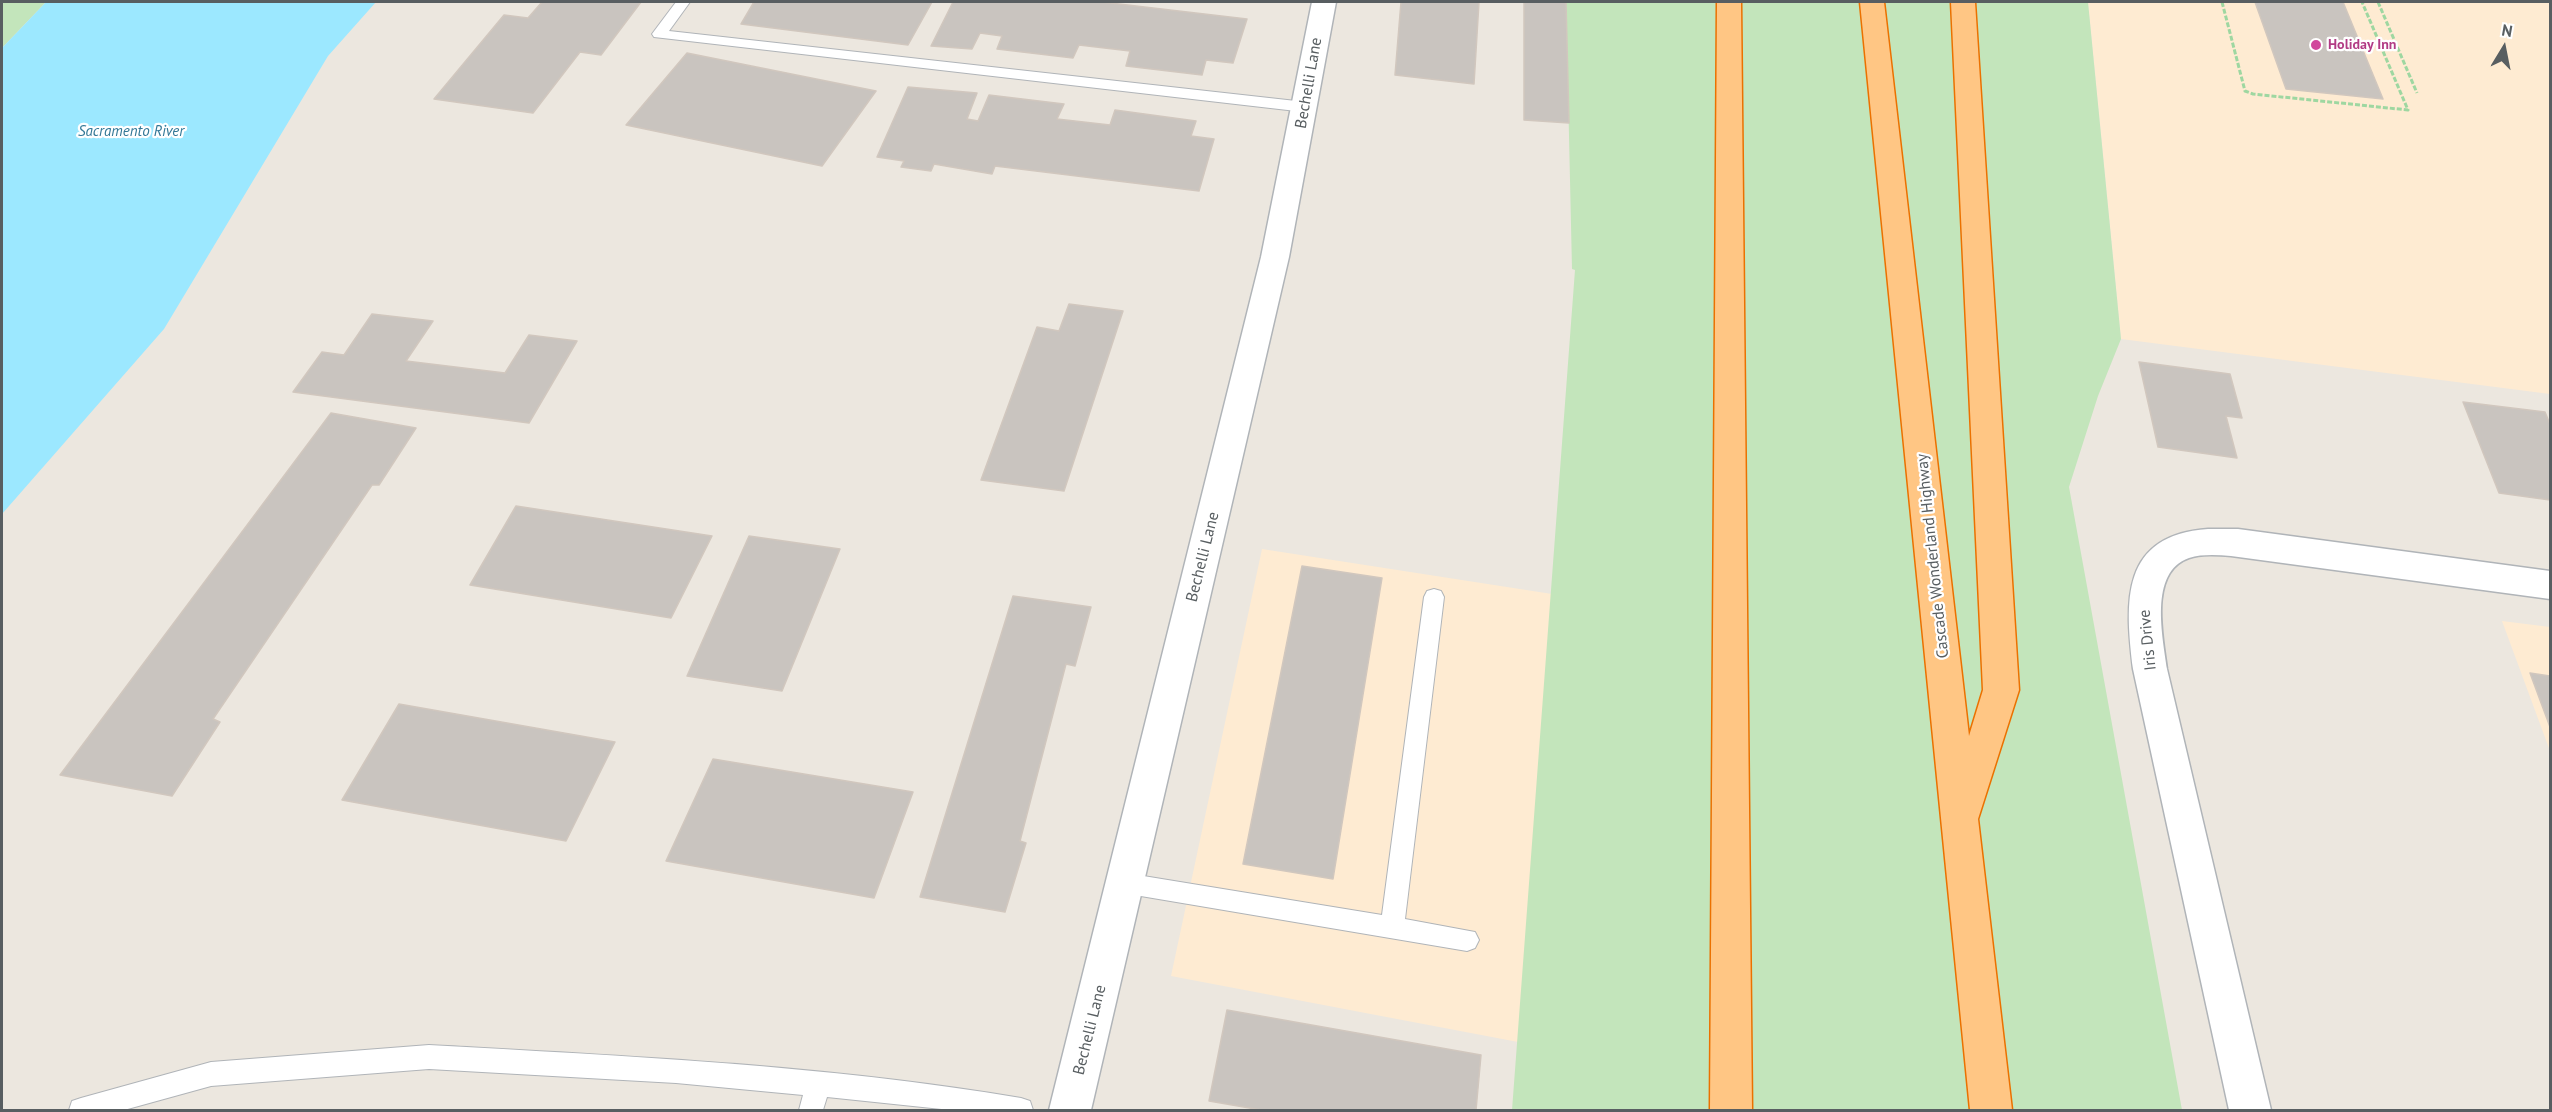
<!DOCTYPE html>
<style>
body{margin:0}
#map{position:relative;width:2552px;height:1112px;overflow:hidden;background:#ece7df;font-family:"PT Sans",sans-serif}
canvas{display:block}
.frame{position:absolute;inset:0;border:3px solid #585e61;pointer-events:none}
.north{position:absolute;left:2474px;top:18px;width:60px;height:60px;-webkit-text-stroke:4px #fff;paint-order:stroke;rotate:10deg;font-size:16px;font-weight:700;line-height:24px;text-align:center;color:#585e61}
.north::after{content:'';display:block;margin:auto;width:21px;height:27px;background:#585e61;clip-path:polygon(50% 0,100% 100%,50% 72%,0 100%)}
</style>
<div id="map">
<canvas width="2552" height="1112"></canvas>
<div class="frame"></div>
<div class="north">N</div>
</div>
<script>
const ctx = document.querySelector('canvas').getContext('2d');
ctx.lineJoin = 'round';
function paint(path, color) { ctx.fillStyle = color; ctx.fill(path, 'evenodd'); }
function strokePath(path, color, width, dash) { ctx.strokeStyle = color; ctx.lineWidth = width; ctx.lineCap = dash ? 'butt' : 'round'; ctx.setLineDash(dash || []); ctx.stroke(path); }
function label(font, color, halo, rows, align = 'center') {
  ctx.font = font + ' "PT Sans",sans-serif'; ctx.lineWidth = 4.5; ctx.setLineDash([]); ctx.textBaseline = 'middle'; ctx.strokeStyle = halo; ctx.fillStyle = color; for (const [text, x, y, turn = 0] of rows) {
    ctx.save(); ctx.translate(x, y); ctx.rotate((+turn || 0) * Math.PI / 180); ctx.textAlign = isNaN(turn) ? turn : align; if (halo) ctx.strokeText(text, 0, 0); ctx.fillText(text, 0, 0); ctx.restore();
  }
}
paint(new Path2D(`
 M2088,2H2550V394L2121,339Z
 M1262,549L1552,594L1518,1042L1171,976Z
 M2502,621L2550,627V751Z`), '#feebd2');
paint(new Path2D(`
 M2,2H46L2,48Z
 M1566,2H2088L2121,339L2098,396L2069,487L2182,1110H1512L1575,270L1572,269Z`), '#c3e5bb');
paint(new Path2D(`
 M46,2H376L328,56L164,329L2,514V48Z`), '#9ce8ff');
const building = new Path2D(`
 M542,2H641L601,55L580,52L533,113L434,99L504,15L528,18Z
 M754,2H932L908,45L741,24Z
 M953,2H1102L1247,19L1233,63L1206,60L1202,75L1126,66L1130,51L1079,45L1073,58L997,49L1002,36L980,33L972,49L931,46Z
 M1401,2H1479L1474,84L1395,75Z
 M1524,2H1566L1569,123L1524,120Z
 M2255,2H2343L2383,99L2286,89Z
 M687,53L876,91L822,166L626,125Z
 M908,87L977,93L967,119L978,121L989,95L1064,104L1057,119L1110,125L1115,110L1196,121L1191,136L1214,139L1199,191L995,166L992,174L934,164L931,171L901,167L904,161L877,157Z
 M1069,304L1123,311L1064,491L981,480L1037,327L1059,331Z
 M372,314L433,321L406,361L505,373L529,335L577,341L529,423L293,392L322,352L344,355Z
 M2139,362L2230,374L2242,418L2226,416L2237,458L2158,447Z
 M2463,402L2545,412L2550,424V500L2499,493Z
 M331,413L416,428L379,485H372L213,719L220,722L172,796L60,775Z
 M516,506L712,536L671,618L470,585Z
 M749,536L840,549L782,691L687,676Z
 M1302,566L1382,578L1333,879L1243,864Z
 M1013,596L1091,607L1075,666L1066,664L1020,841L1026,843L1005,912L920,897Z
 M2530,673L2550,676V727Z
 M399,704L615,742L566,841L342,800Z
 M713,759L913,792L874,898L666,861Z
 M1227,1010L1481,1055L1476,1110H1261L1209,1101Z`);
paint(building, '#c9c4bf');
strokePath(building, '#d1c7be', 1.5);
const service = new Path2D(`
 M676,2H690L669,31L1305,102L1313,107L1305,112L654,37L652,34Z
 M1434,589L1441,591L1444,597L1405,919L1475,932L1479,940L1475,948L1467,951L1117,892L1114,884L1117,876L1125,873L1382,915L1424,597L1427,591Z
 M429,1045C627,1056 825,1065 1021,1098L1030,1101L1033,1110H951L827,1097L823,1110H799L803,1095L676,1083L429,1069L211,1086L124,1110H69L72,1101L81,1098L211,1062Z`);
const minor = new Path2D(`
 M1312,2H1336L1289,257L1091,1110H1049L1261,257Z
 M2208,529H2238L2550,571V599L2231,556C2217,555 2202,554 2189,558C2148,572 2163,638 2167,669L2271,1110H2229L2133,669C2125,602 2120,535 2208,529Z`);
const motorway = new Path2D(`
 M1717,2H1741L1752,1110H1710Z
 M1860,2H1884L1969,736L1983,690L1951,2H1975L2019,690L1978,819L2012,1110H1970Z`);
strokePath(service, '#b0b4b8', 2);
strokePath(minor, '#b0b4b8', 3);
strokePath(motorway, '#eb7100', 3);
strokePath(new Path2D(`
 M2222,2L2245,91L2253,94L2408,110L2362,2
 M2378,2L2417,93`), '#9ed7a1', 3, [5, 2]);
paint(service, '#fff');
paint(minor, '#fff');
paint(motorway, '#ffc684');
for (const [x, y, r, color] of [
 [2316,45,6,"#d1479c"]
]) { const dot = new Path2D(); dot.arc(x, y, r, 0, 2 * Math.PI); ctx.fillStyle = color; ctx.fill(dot); strokePath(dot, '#fff', 2); }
label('bold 14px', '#b23c85', '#fff', [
 ["Holiday Inn",2328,45]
], 'left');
label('italic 15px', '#337897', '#fff', [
 ["Sacramento River",131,132]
]);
label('16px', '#585e61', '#fff', [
 ["Bechelli Lane",1309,83,-80],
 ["Cascade Wonderland Highway",1933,556,-96],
 ["Bechelli Lane",1203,557,-76],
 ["Iris Drive",2148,640,-96],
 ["Bechelli Lane",1090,1030,-76]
]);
</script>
